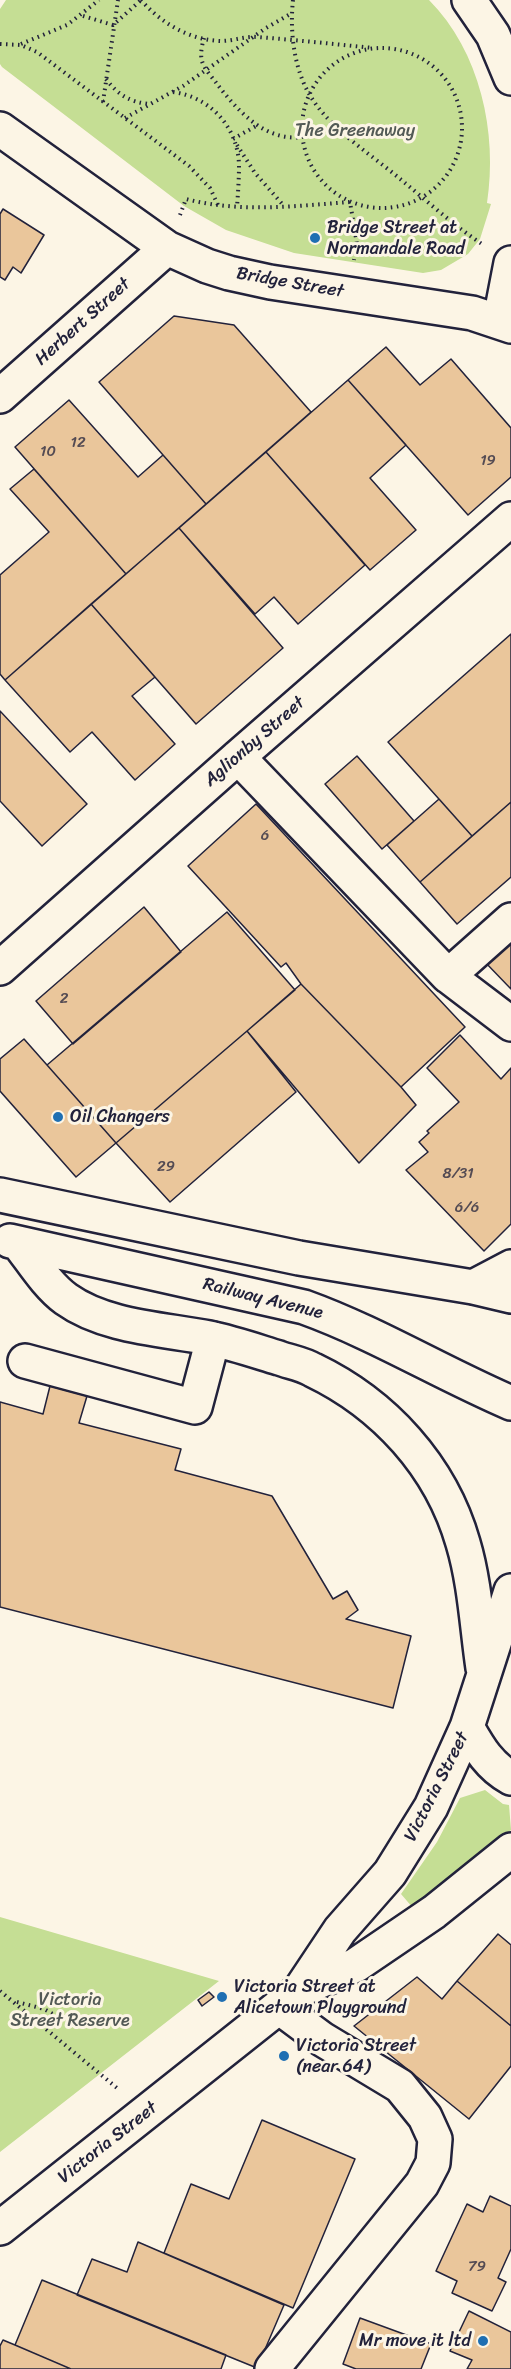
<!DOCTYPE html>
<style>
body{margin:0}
canvas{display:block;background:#fcf5e5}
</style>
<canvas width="511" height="2369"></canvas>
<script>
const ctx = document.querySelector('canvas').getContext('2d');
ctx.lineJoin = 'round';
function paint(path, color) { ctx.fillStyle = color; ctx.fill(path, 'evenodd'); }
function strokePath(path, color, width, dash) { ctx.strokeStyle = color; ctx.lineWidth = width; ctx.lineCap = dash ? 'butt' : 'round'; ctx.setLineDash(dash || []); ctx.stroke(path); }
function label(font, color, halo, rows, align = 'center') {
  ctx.font = font + ' Sriracha,sans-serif'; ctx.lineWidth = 6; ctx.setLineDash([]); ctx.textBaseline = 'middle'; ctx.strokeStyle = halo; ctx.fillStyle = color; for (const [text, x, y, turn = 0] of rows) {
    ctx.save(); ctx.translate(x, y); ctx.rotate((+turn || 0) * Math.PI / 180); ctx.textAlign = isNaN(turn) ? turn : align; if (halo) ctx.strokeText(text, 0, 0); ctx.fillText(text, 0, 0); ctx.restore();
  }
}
paint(new Path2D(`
 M6,0H429C480,51 498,133 487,203L491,204L480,239L468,254L441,270L423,273L294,253L226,230L184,206L2,67L0,64V9Z
 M485,1790L503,1804L509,1805L511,1830L413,1908L401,1894L437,1842L460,1798Z
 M0,1917L219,1981L0,2152Z`), '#c5de94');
const building = new Path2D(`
 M3,209L44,235L21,273L13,267L5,280L0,277V214Z
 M174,316L234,325L311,412L206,504L99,382Z
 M386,347L420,385L451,359L511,428V477L468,515L348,380Z
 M348,380L406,445L370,478L416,530L370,570L266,452Z
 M69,400L138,477L163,455L206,504L126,574L15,447Z
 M266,452L365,565L298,624L274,597L255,614L179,528Z
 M34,469L126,574L5,680L0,674V575L49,532L10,489Z
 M179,528L283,648L196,724L91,604Z
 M91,604L155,677L132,696L175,744L135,780L92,732L70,752L5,680Z
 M511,634V802L472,836L388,742Z
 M0,711L87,804L42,846L0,801Z
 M357,756L414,821L382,849L325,784Z
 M439,799L472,836L420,882L387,845Z
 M511,802V877L457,924L420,882Z
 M256,804L465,1027L401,1087L301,984L286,963L281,967L188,866Z
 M144,907L181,952L73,1044L36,1001Z
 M227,912L295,990L116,1143L47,1065Z
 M511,937V989L484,961Z
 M301,984L401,1087L416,1105L359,1163L247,1031Z
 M247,1031L296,1092L170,1202L116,1143Z
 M460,1035L501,1079L511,1068V1224L484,1251L406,1170L428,1152L419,1142L429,1133L427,1131L459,1102L427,1068Z
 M24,1039L116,1143L76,1177L0,1091V1059Z
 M50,1386L87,1396L79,1423L181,1449L175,1470L272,1496L333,1599L347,1591L358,1610L346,1619L411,1636L393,1708L0,1607V1402L43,1414Z
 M498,1934L511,1945V2026L457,1981Z
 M417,1977L442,1999L457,1981L511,2026V2066L469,2119L354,2026Z
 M209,1992L214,1997L202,2006L198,2000Z
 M262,2120L355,2159L293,2308L164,2253L191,2184L229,2199Z
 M490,2196L511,2206V2249L498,2278L506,2282L492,2311L452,2293L457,2281L436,2271L467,2204L483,2212Z
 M138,2242L284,2305L257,2368L77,2295L92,2259L127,2272Z
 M42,2280L226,2355L221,2369H71L15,2345Z
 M469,2311L511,2332V2369H467L472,2360L450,2351Z
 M360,2318L431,2344L421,2369H356L343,2364Z
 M3,2340L15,2345L71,2369H0V2346Z`);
paint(building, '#eac69b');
strokePath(building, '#22223b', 1.5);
const minor = new Path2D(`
 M469,0L493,35L511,78
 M0,129L167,248L207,266L229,273L270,282L472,313L511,326
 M500,320L511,263
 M0,396L167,248
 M238,757L448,976L511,920
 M0,968L238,757L511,519
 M448,976L511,1024
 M25,1361L195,1407L213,1339
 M272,2369L422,2184L433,2163L435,2139L425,2117L400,2086L322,2039L279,2007`);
const major = new Path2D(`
 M0,1195L299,1258L473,1287L511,1296
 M10,1241L304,1307C376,1333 441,1373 511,1403
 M19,1244C33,1262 47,1285 66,1299C105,1327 163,1329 209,1338C233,1343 256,1351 279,1358C290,1362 303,1364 313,1370C384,1404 441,1466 463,1543C475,1583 477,1627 483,1668
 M473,1287L511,1267
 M467,1727C479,1748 489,1766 511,1778
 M300,1990L356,1965L434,1912L511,1850
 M0,2228L300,1990L340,1930L390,1873L431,1807L467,1727L511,1591`);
strokePath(minor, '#22223b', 38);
strokePath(major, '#22223b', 38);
strokePath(new Path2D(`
 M141,0C161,23 189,40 221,41C233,41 245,36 257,37C296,40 334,44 373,48
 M293,0C290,28 293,60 305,86C323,125 367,151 399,178C426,200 453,225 482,244
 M83,16L113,25L141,0
 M204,38C202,45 200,54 202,61C204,69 212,77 217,84C238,111 265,142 303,137
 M0,44L21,45L37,52L189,166L210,188L218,205
 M21,44L67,25L99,0
 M302 128a80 80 0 1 1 160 0a80 80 0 1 1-160 0Z
 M106,79C118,95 130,102 149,104
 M173,92C210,97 238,127 239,165C239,179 238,193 237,207
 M103,102L118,0
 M125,118L183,86L266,28L292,13
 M233,139L256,126
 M237,145L255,173L284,206
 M180,215L186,199C240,213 295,206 350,202L357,244L354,260
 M0,1991L117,2088
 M17,2002L44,2009L58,2017`), '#22223b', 4, [1.5, 4.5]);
strokePath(minor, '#fcf5e5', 33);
strokePath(major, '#fcf5e5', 33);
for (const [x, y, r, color] of [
 [315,238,6,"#1f6fb2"],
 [58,1117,6,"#1f6fb2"],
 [222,1997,6,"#1f6fb2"],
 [284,2056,6,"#1f6fb2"],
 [483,2341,6,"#1f6fb2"]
]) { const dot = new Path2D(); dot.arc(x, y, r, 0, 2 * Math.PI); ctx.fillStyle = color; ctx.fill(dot); strokePath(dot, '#fcf5e5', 2); }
label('15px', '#544b53', null, [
 ["12",78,443],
 ["10",48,452],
 ["19",488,461],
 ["6",265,836],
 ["2",64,999],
 ["29",166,1167],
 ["8/31",458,1174],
 ["6/6",467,1208],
 ["79",477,2267]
]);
label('18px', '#535a56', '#fcf5e5', [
 ["The Greenaway",355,131],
 ["Victoria",70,2000],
 ["Street Reserve",70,2021]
]);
label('18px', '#22223b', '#fcf5e5', [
 ["Bridge Street at",327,228],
 ["Normandale Road",327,249],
 ["Oil Changers",70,1117],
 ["Victoria Street at",234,1987],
 ["Alicetown Playground",234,2008],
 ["Victoria Street",296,2046],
 ["(near 64)",296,2067],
 ["Mr move it ltd",471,2341,"right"]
], 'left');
label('18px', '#22223b', '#fcf5e5', [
 ["Bridge Street",290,283,10],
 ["Herbert Street",83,322,-42],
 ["Aglionby Street",255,742,-41],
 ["Railway Avenue",263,1299,14],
 ["Victoria Street",437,1787,-63],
 ["Victoria Street",108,2143,-38]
]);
</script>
